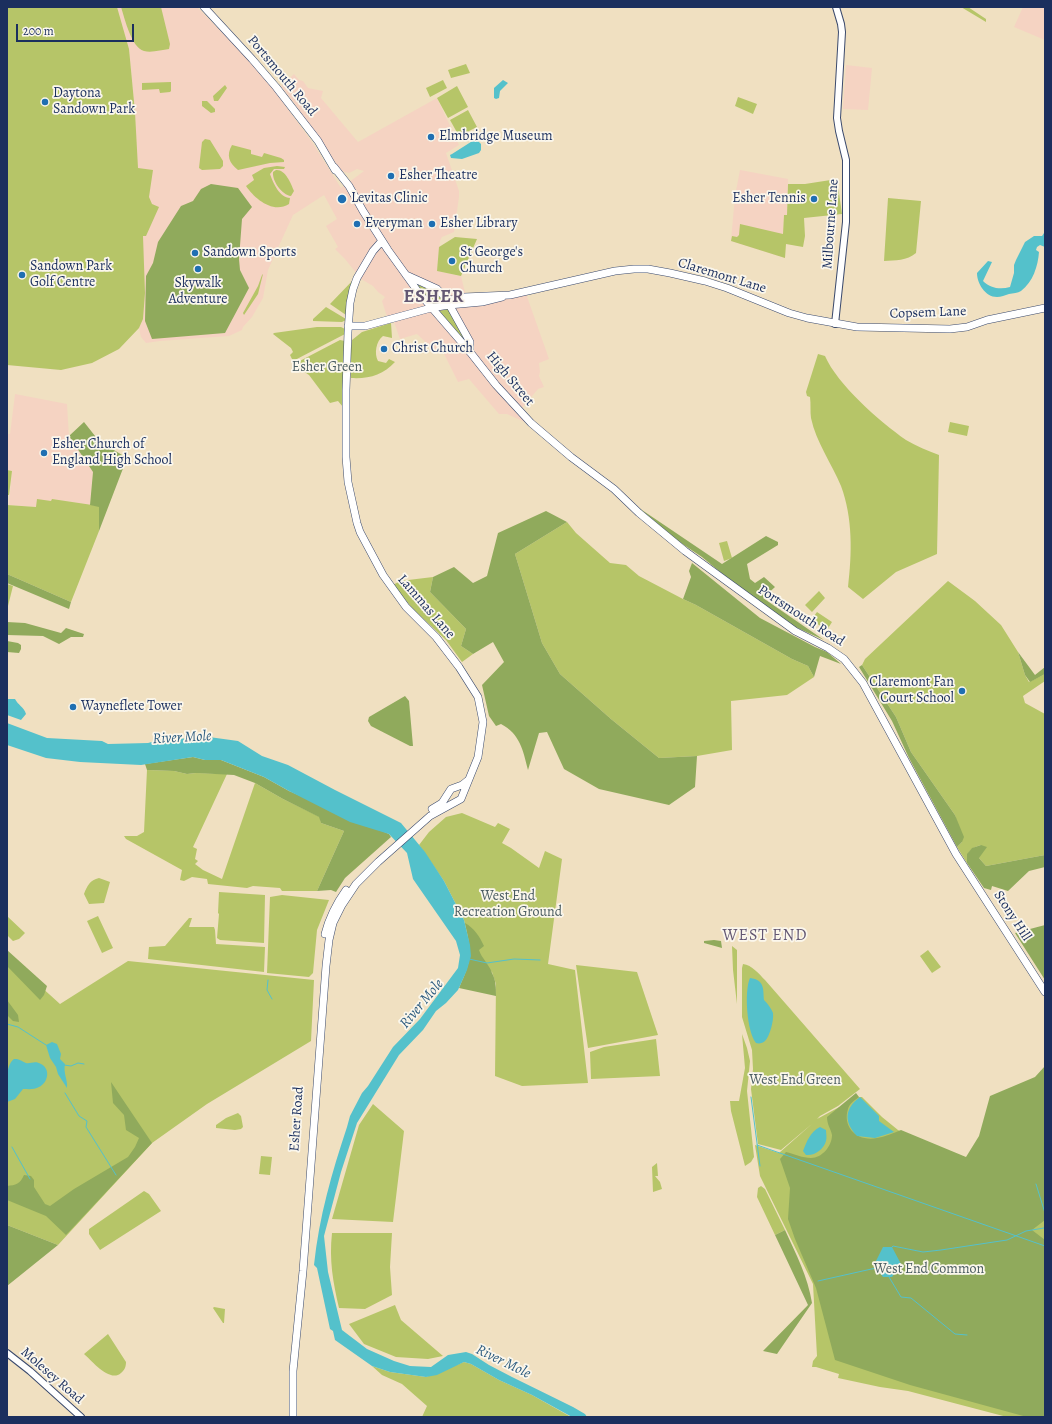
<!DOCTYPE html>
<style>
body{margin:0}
#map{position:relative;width:1052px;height:1424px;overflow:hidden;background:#f0e0c1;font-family:Alegreya,serif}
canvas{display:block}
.frame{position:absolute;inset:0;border:8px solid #1b2f5e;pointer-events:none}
.scale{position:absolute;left:16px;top:24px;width:118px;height:18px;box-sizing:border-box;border:2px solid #1b2f5e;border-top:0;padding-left:5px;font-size:12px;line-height:14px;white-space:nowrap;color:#1b2f5e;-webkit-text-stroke:3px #fbf7ec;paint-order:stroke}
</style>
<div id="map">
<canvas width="1052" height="1424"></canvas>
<div class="frame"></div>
<div class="scale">200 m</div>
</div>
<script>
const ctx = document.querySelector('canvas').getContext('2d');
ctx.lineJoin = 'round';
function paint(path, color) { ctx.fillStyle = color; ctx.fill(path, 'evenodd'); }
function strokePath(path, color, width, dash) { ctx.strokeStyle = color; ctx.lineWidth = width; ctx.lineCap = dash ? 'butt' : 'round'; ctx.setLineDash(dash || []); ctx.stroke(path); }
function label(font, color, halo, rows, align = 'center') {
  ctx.font = font + ' Alegreya,serif'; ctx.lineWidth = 3.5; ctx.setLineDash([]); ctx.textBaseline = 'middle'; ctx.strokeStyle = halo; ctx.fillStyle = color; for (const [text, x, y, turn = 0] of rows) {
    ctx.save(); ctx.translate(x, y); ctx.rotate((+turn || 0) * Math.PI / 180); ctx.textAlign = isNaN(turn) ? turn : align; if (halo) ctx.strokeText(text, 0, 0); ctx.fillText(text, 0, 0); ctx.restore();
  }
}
paint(new Path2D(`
 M117,7H197L253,64L271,86L312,142L341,188L364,171L357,169L349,173L344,172L340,169L294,103L281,86L294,74L299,80L303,81L308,88L323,91L321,98L358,142L437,98L459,145L446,153L459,191V197L454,232L442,237L440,241L437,271L461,276L466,296L505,293L524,288L549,359L539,363L540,372L539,376L544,387L538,389L522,408L527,413V423L507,414H499L469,379L458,382L441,348L435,351L417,334L400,339L394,322L387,317L382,301L385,297L378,292L373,286L361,279L345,259L335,249L338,247L326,226L337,219L324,195L293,215L268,270L263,298L252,317L243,327L242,330L229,336L160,341L146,343L141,337L139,328L143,319L135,112L129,49Z
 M1023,7H1045V40L1014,27Z
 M846,65L872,68L868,110L843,109Z
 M740,170L788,179L787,215H784L783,243L785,258L731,241L735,196Z
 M15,394L67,404L69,436L93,472L90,505L52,499V501L36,507L9,505L12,471L7,470V434H10Z`), '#f5d3c2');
paint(new Path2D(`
 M7,7H117L129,49L135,112L138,168L153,170L149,197L152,204L159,207L146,236H143L145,293L143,319L139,328L119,349L92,363L61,370L7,365Z
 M121,7H161L170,44L169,49C162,50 151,53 144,51C131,47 125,19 121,7Z
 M961,7H968L986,19V22Z
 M466,64L470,73L451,78L448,70Z
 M443,80L447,88L430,97L426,88Z
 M171,82V91L170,92L160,93L159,89L142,90V83Z
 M225,85L227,88L218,101H214L213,96Z
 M457,86L468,107L448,118L437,98Z
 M738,97L757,104L753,114L735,106Z
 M202,101H207L215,109V112L211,113L202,106Z
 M468,110L477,127L459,136L450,120Z
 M205,139L210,140L223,161V166L220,169L202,170L199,168L202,142Z
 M232,145L251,150V154L262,157L264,153L281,158L284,160V162L270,163L238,170C229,163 226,155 232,145Z
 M277,166L285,167L284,169H274L270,174C273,183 280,198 290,198L289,204C273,214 255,199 246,186L254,180L252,175L264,168Z
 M276,170C285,169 291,183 294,191L291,196C282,195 272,181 273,172Z
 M837,179L842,214L804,218L805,236L803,247L786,244L785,258L731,241L732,236L737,237L739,235L740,224L783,234L784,215H787L788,184H805Z
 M888,198L921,201L916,253C907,261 895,260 884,261Z
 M455,237L477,239L461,276L437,271L439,247Z
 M263,274L258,294L244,315L243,313L258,286L262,275Z
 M355,278L346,315L330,304Z
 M416,284L433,291L441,297L443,302L433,305Z
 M326,307L346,319V320L342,322L313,321V319Z
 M448,309L467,344L439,311Z
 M391,323L392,338L383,336C376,341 374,354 378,361L386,363L389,359L395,362C383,375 369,379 351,378V348L352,340L362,332Z
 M317,327H341L345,329V334L293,361L290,355L293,352L291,348L273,334L274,333Z
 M340,340L345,341L343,407L338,401L330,403L309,375L303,371H296L294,364Z
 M818,354L825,356C837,384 880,422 906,440C916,446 928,451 939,455L937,554L896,572L863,599L848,587C852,554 853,518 841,486C832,464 816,442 811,418C810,412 811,404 810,397L807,396L806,392Z
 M950,422L969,426L967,436L948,432Z
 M7,470L12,471L9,495H7Z
 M37,499L51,501L52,499L99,506V531L71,602L7,574V505L36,507Z
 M567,522L576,533L610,563L626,565L639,576L683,599L696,605L792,659L808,666L814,677L787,695L731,701L732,750L697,756L659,758L611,719L560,674L542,643L515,554Z
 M727,541L732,558L724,561L719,543Z
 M433,577L430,592L466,629L461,646L473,654L462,662L446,640L413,609L393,585L400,581Z
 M948,581L975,601L1001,625L1018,652L1025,675L1029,682L1045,674V681L1023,696L1025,703L1045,714V855L986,866L979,858L981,845C970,848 967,852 967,863L957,847L962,842L955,815L911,752L896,717L862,665L865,659Z
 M7,584L13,586L7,610Z
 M819,591L825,598L812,612L805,605Z
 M817,612L832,622L827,630L811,620Z
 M147,770L174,771L187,774L196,773L227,774L193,847L197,849L195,859L198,861L195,864L203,870L222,879L255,783L283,799L320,817L321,823L344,831L317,891H282L280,888L253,886L247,888L208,884L207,879L192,877L184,881L180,880L182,870L126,839L124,836H137L144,832Z
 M462,813L495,827L498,823L510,829L502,843L511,848L539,868L545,851L562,859L548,964L575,970L588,1083L522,1086L495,1076L496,984L492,972L481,965L470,945L464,920L444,881L419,845L429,832L446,817Z
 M99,878L110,882L104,903L89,904L84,894C87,886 90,880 99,878Z
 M219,892L265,895L264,943L220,940L217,938L219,914L218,913Z
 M282,895L329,900L317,930L313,973L309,977L267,973L270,897Z
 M7,916L25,933L19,939L13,941L7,935Z
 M98,916L113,948L102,953L87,921Z
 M189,918H192L189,927H214L215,930L216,944L265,947L264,972L148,959L149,947L165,946Z
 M732,946L737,950V1004L733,970Z
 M928,950L941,967L932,973L920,956Z
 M7,956L60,1004L128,961L314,980L311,1041L207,1104L152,1143L58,1245L7,1225Z
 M743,964C752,965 759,974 765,980L860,1089L838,1106L820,1116L817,1119L858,1097H862L882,1117L898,1130L948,1151L1013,1176L1045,1182V1417H1007L908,1391L880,1387L838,1378L839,1374L816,1367H812L813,1361L817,1356L813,1284L760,1176L755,1145L779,1153L813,1123L781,1150L758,1144L751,1089L753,1069L752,1050L742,1017V968Z
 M576,965L637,972L658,1035L588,1048Z
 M742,1034L747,1048L750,1061L747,1091L754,1157L751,1162L745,1166L731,1111L730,1101H739L745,1068Z
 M656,1039L660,1076L591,1079L590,1052L604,1047Z
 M373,1104L404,1131L393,1222L332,1219L359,1125Z
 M238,1113L241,1116L243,1127L241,1129L235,1130L216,1128V1125L226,1118Z
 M261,1156L272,1157L270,1175L259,1174Z
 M657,1163L658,1176H655L660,1182L662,1189L653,1192L652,1167Z
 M761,1186L765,1189L785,1230L775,1235L757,1197L758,1188Z
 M144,1191L149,1194L161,1211L100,1250L89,1234V1229Z
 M332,1233H392L390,1267L392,1295L365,1309L339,1308C333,1282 329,1260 332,1233Z
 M395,1305L401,1320L443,1356L428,1359L396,1357L364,1344L349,1324Z
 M214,1307L225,1309L224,1323H223L213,1308Z
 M108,1334L126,1362C126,1366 125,1370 121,1373C110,1383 92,1361 84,1354Z
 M464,1362L471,1364L499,1380L532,1395L571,1417H422L427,1406L402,1384L382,1375L372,1366L390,1372L426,1377Z`), '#b6c568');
paint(new Path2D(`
 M211,184L238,188L252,207L242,219L239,259L240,270L249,288L225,333L152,339L145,321L146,276L153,263L158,242L181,206L193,201L201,189Z
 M84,422L99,441L127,458L99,531V507L90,505L93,472L69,436Z
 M639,508L722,564L766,536L778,542V545L747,564L750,579L755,583L764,577L775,587L763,598L824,640L793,626L725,576L702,557L678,541Z
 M546,511L567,522L515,554L542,643L560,674L611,719L659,758L697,756L695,787L669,805L599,789L564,769L547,732L539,733L528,770C523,750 520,734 501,724L496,726L489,716L482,685L504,662L493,642L473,654L461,646L466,629L430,592L433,577L454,567L473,583L487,576L498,533Z
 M692,563L760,618L815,647L827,652L841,664L820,656L814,677L808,666L792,659L696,605L683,599L691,577L689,571Z
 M7,574L71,602L69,609L7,583Z
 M7,622L25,623L61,633L66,628L84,634L83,637H71L59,644L43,636L7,635Z
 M7,641L18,643L21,645V649L19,653L7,652Z
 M1018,652L1035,675L1045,667V674L1030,682L1025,675Z
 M862,665L896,717L911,752L955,815L964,837L962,842L957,847L909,758L892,721L859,667Z
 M405,696L409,701L413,746H410L371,726L368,721L369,717Z
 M193,757L205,760H221L264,777L289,791L389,834L391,837L345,878L336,892L331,890L317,891L344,831L321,823L319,817L283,799L255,783L234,775L196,773L187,774L174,771L147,770L145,764Z
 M981,845L987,847L979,858L986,866L1045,855V867L1029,871L1008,891L992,886L991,890L984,888L967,863V854L972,848Z
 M465,923C474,928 480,937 484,946L479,950C482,959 489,964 492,973C496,980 496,988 496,996L459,988C472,959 472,954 465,923Z
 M1045,925V980L1015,933Z
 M714,940L721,941L722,948L704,943V941Z
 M7,950L47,986L44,995L40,1000L7,966Z
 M7,1000L18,1015L19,1022L13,1021L7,1015Z
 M1045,1066V1220L1032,1230L1045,1240V1417H1027L910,1385L835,1360L816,1288L795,1239L788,1219L790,1188L780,1159L786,1152C794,1154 803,1158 811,1158C822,1158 832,1146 832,1135C831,1129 827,1125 827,1117L856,1093L859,1097C855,1100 849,1104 848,1109C842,1128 858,1142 877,1138C885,1137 893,1133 901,1130L966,1157L979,1136L990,1096L1035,1077Z
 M111,1082L152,1143L66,1235L46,1216L7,1200V1186C16,1185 20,1184 24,1175L31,1176L34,1180V1187L45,1204L50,1206L74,1189L128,1157L135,1147L139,1138L126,1130L124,1115L113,1103Z
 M7,1225L58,1245L7,1286Z
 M785,1230C796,1254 808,1277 812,1303L777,1354L763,1351L808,1305L775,1235Z`), '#90aa5c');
paint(new Path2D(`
 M503,80L508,83L500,91L499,98L496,99L494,98V88Z
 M474,140H477L481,144V150L479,153L462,159L451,158L450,155L452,154Z
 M1044,233L1045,234V247L1040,245L1037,247L1036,250L1039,252C1038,266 1033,282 1021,291C1018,293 1013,293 1009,294C1005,295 1001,297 997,297C985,297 977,283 977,273L988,261L992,262L983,281C990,288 1000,290 1010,287L1014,273V265L1016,260L1025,242L1034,236H1042Z
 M7,699H15C18,705 24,707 26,714L21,720L7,715Z
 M7,723L47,738L102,741L108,744L148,743L159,740L209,737L238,741L262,756L288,765L335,790L401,823L425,852L444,881L464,920L470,945L471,956L467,970L458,990L446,1003L436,1011L423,1030L399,1055L357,1123L341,1172L324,1236L328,1272L342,1330L367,1349L394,1361L410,1366L431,1367L448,1355L466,1352L472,1354L489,1365L512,1377L573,1407L585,1414L587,1417H572L532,1395L499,1380L471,1364L464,1362L437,1375L426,1377L390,1372L372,1366L335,1340L333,1331L330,1329L317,1268L314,1265C319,1217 332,1172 347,1127L350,1116L362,1093L368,1086L393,1047L420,1019L458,968L460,955L456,941L413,879L407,853L389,834L350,822L289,791L264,777L221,760H205L193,757L141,765L80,762L46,758L7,745Z
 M750,978C765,980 763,989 764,1000C768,1004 771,1008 773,1013C774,1020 770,1036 765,1041C763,1043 759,1044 756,1043C747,1032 744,991 750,978Z
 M52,1042L57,1044L61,1054L60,1059L65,1064C63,1073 68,1080 67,1088L58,1074L56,1067L50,1058L46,1045Z
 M14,1059C20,1059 21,1061 26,1063C31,1064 35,1060 41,1064C51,1069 48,1083 39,1087C34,1090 28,1089 23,1089L15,1099L7,1102C7,1091 4,1066 14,1059Z
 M860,1097L879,1116V1121L894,1132L875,1138L857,1136C844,1122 844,1109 860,1097Z
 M820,1127L826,1130C826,1133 827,1138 826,1141C824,1149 815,1156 806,1155L803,1151C807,1141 810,1132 820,1127Z
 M883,1247H892L901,1264L892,1277H883L874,1265Z`), '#54c1cb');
strokePath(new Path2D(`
 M469,959L487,963L514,959L540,960
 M268,980L267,990L272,999
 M7,1024L18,1027L46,1045
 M64,1065L71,1066L78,1063L84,1064
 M65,1093L79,1116L87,1121L86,1127L116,1175
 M751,1097L760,1166
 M757,1145L1045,1246
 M12,1147L30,1179
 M1036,1184L1045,1213
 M892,1247L893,1246L923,1252L941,1250L1007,1240L1026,1231L1044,1228L1045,1225
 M889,1277L901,1297L911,1298L955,1334L967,1335
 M818,1281L876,1268`), '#54c1cb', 1);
const minor = new Path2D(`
 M835,324L846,222V160L839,131L837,118L842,32L841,24L836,7
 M7,1353L30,1371L81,1417`);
const major = new Path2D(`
 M204,7L252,59L276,87L318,141L335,170
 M334,167L349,186L363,211L388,250L419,293L470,352L496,385L531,423L571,457L614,489L639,513L685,551L795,631L828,648L844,659L863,683L956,854L1045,992
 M406,275L437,289L445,297L470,342V352
 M445,297L451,300L464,297L510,295L615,271L634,269H648L670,273L705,281L727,288L789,313L807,318L857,327L950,329L967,327L987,320L1045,308
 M348,326H365L431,308L449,305L482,302L502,297
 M432,809L442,803L451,789L462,785L467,781
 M325,934C329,918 336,904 346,890
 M293,1417V1371L303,1271L326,966L329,940L333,923L342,905L356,884L378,862L430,816L461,799L478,757L483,722L478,697L459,667L436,637L406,607L383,575L360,532L357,523L348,482L346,457V390L348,332L350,303L353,289L357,278L373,251L380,243L384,244`);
strokePath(minor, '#3b4a6d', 8);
strokePath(major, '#3b4a6d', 8);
strokePath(minor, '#fff', 6);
strokePath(major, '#fff', 7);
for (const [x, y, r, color] of [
 [45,102,4,"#1f6fb2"],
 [431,137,4,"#1f6fb2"],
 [391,176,4,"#1f6fb2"],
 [342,199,5,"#1f6fb2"],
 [814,199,4,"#1f6fb2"],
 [357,224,4,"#1f6fb2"],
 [432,224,4,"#1f6fb2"],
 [195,253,4,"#1f6fb2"],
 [452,261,4,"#1f6fb2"],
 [198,269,4,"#1f6fb2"],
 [22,275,4,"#1f6fb2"],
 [384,349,4,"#1f6fb2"],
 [44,453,4,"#1f6fb2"],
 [962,691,4,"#1f6fb2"],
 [73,707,4,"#1f6fb2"]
]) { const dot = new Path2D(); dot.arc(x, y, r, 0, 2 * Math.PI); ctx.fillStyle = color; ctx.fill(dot); strokePath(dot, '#fbf7ec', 1.5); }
label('14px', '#1b2f5e', '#fbf7ec', [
 ["Portsmouth Road",282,76,50],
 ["Milbourne Lane",831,224,-86],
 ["Claremont Lane",722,276,17],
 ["Copsem Lane",928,313,-2],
 ["High Street",510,379,50],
 ["Lammas Lane",426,607,49],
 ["Portsmouth Road",801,616,33],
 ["Stony Hill",1012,916,57],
 ["Esher Road",297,1119,-86],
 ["Molesey Road",52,1376,41]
]);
label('14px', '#1b2f5e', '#fbf7ec', [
 ["Daytona",53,94],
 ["Sandown Park",53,110],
 ["Elmbridge Museum",439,137],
 ["Esher Theatre",399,176],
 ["Levitas Clinic",351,199],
 ["Esher Tennis",806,199,"right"],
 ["Everyman",365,224],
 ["Esher Library",440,224],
 ["Sandown Sports",203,253],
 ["St George's",460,253],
 ["Church",460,269],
 ["Sandown Park",30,267],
 ["Golf Centre",30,283],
 ["Skywalk",198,284,"center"],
 ["Adventure",198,300,"center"],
 ["Christ Church",392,349],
 ["Esher Church of",52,445],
 ["England High School",52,461],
 ["Claremont Fan",954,683,"right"],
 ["Court School",954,699,"right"],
 ["Wayneflete Tower",81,707]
], 'left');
label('14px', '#4a5c61', '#fbf7ec', [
 ["Esher Green",327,368],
 ["West End",508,897],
 ["Recreation Ground",508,913],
 ["West End Green",795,1081],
 ["West End Common",929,1270]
]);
label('italic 15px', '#2c5b7f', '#fbf7ec', [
 ["River Mole",182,738,-3],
 ["River Mole",422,1004,-50],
 ["River Mole",503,1362,26]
]);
ctx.letterSpacing = '1px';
label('16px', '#635773', '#fbf7ec', [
 ["WEST END",765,936]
]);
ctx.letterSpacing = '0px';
ctx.letterSpacing = '1px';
label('bold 18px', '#635773', '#fbf7ec', [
 ["ESHER",434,298]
]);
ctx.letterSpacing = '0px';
</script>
